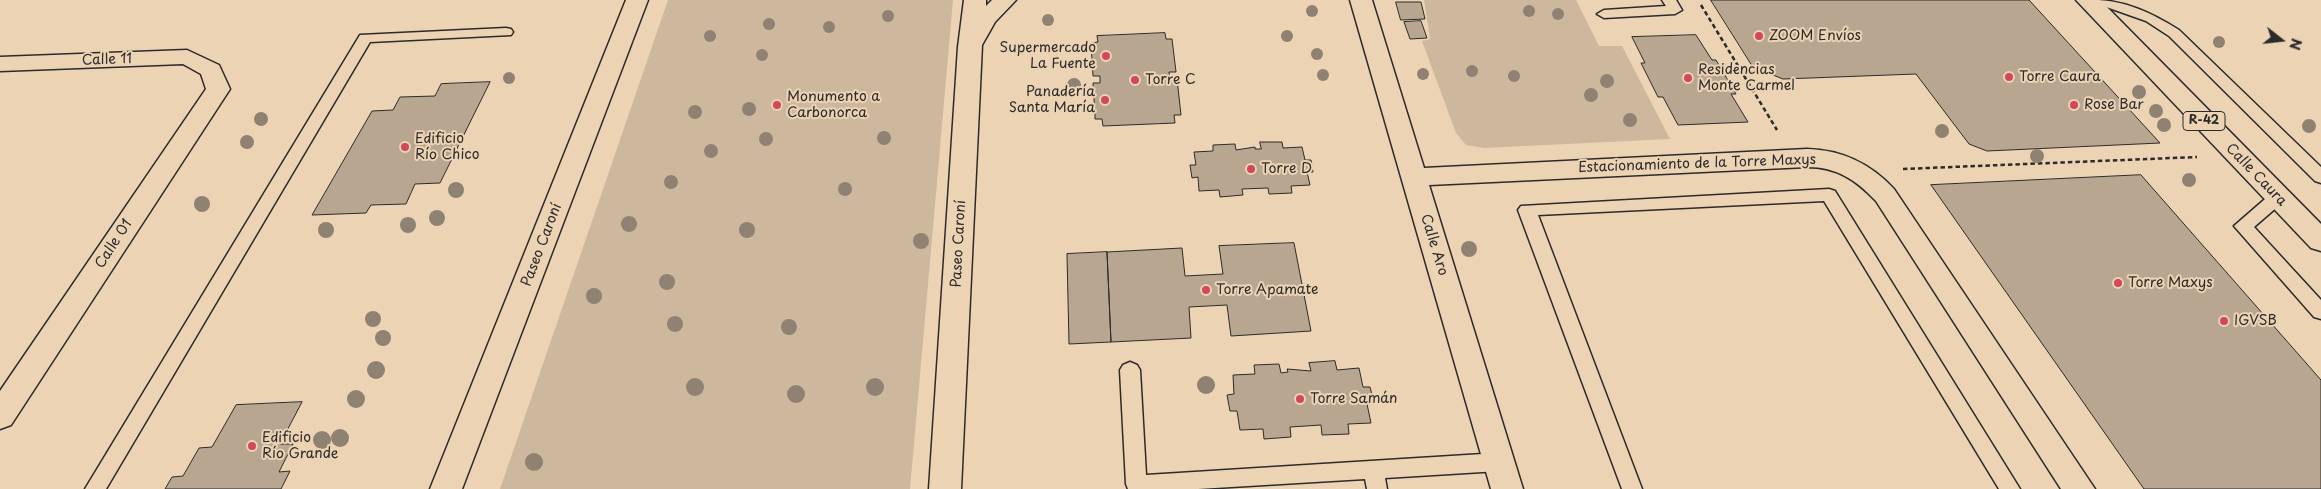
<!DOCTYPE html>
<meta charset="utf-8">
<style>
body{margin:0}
#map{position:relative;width:2321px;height:489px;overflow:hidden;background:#ecd3b4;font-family:"Playpen Sans",sans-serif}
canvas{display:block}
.north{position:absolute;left:2256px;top:15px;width:50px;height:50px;-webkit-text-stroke:4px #ecd3b4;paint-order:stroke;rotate:106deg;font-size:14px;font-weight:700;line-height:20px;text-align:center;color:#2b2b2b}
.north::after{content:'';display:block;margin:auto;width:18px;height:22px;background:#2b2b2b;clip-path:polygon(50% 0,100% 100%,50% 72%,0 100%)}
</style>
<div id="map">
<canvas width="2321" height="489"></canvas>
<div class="north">N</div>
</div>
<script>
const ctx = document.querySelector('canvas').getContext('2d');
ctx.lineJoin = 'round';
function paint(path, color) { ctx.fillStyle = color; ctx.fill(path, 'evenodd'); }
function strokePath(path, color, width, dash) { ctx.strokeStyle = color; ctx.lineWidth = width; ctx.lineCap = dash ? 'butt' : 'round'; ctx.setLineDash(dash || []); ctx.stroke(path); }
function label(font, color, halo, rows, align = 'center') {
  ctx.font = font + ' "Playpen Sans",sans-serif'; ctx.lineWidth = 4; ctx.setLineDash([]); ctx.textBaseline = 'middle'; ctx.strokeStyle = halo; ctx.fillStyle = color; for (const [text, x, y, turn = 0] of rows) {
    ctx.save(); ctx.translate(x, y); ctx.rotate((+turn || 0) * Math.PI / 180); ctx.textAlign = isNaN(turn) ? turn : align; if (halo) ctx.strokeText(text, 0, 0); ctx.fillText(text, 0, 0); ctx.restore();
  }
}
paint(new Path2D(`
 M668,0H953L910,489H500Z
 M1424,0H1576L1599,46H1622L1670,139L1484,148L1466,145L1456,133L1422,41L1430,39Z`), '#cdb89e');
const building = new Path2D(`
 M1711,0H2029L2160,143L1987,151L1969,144L1916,74L1783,79L1753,67Z
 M1396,2H1421L1425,19L1401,20Z
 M1421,21L1427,38L1410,39L1404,22Z
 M1165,33L1166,39H1172L1176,72H1169L1170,80L1177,79L1181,115H1174L1175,123L1103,126L1102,119H1095V115L1093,83H1100V76H1093L1091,43L1098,42L1097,36Z
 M1696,35L1712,60H1716L1736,94H1731L1748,122L1678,125L1663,97H1658L1641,63H1645L1632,37Z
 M490,82L440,183L415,184L406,204L371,205L366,213L312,215L372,111L393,110L400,97L435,96L441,84Z
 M1260,142H1282L1283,148L1302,147L1305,160H1311L1313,172H1307L1310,185L1291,186L1292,193L1269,194L1268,188L1242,189L1243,195L1220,197L1219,190L1199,191L1198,177L1192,178L1190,165H1196L1194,152L1213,151V145L1235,144L1236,150L1255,147V149H1261Z
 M2141,175L2321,380V489H2144L1931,185Z
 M1294,243L1311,331L1231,336L1227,305L1189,307L1191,338L1111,342L1107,252L1182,248L1185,276L1223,274L1219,246Z
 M1107,252L1111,342L1069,344L1067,254Z
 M1335,361L1337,370L1359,368L1363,387H1370L1374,403L1367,404L1371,423L1348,424L1349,434L1322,435L1321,425L1290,427L1291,437L1264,439L1263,429L1240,430L1237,411H1230L1227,395L1234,394L1233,375L1255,374L1254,365L1279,364L1281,373L1288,372L1287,369L1311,371L1309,363Z
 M302,402L280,444H293L279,472L290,471L281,489H165L172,477L183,476L199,448L212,447L236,405Z`);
paint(building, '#b9a691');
strokePath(building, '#2b2b2b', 1);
const lane = new Path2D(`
 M1662,0H1676L1682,10L1675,14L1604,18L1597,14L1604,10L1666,6Z
 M2093,0C2125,0 2152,13 2179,30L2321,167V183L2315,181L2169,36L2146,21L2095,3Z
 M506,28L511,29L513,32L511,35L370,42L106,489H85L360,35Z
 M1829,189L1835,191L2020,489H1999L1824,201L1538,215L1642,489H1622L1518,210L1521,206Z
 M2278,191L2284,193L2286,197L2284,201L2254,227L2321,300V319L2314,317L2234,226L2272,193Z
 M1130,362L1137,365L1140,370L1146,475L1499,453L1506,456L1509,462L1506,468L1499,471L1385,478L1387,489H1367L1365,479L1198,489H1128L1126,484L1120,370L1123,365Z`);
const street = new Path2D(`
 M1350,0H1372L1424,168L1807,149C1842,150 1870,163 1894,189L2095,489H2061L1876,201C1856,180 1837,167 1807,167L1429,185L1523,489H1491Z
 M187,50L219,65L230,89L11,425L0,429V391L206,89L201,74L183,64L0,71V57Z`);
const secondary = new Path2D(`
 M626,0H648L462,489H430Z
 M964,0H986V6L992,0H1016L995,22L982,45L961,489H929L958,47Z`);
const primary = new Path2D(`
 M2076,0H2100L2321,224V251L2311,248Z`);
strokePath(lane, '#2b2b2b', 3);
strokePath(street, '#2b2b2b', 3);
strokePath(secondary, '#2b2b2b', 3);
strokePath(primary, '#2b2b2b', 3);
strokePath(new Path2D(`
 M1701,5L1777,130
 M1903,169L2197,157`), '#2b2b2b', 2.5, [4.5, 3]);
paint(lane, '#ecd3b4');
paint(street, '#ecd3b4');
paint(secondary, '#ecd3b4');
paint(primary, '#ecd3b4');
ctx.fillStyle = '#8f8272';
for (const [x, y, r] of [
 [1312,11,6],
 [1529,11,6],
 [1558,14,6],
 [888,16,6],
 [1048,20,6],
 [769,24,6],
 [829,27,6],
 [710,36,6],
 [1287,36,6],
 [2219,42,6],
 [1317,54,6],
 [762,55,6],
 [1472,71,6],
 [1423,74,6],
 [1323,75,6],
 [1514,76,6],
 [509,78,6],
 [1607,81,7],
 [1074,85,7],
 [2139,92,7],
 [1591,95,7],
 [749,109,7],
 [2156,111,7],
 [695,112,7],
 [261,119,7],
 [1630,120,7],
 [2164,125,7],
 [2309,126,7],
 [1942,131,7],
 [884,138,7],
 [766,139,7],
 [247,142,7],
 [711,151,7],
 [2037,156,7],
 [2189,180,7],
 [671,182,7],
 [845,189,7],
 [456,190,8],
 [202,204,8],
 [437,218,8],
 [629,224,8],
 [408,225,8],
 [326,230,8],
 [747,230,8],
 [921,241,8],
 [1469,249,8],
 [667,282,8],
 [594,296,8],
 [373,319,8],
 [675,324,8],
 [789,327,8],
 [383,338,8],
 [376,370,9],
 [1206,385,9],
 [695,387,9],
 [875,387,9],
 [796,394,9],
 [356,399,9],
 [340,438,9],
 [322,440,9],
 [534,462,9]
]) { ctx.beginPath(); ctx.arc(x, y, r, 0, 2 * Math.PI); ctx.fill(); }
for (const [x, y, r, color] of [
 [1759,36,5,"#d1495b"],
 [1106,56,5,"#d1495b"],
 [2009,77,5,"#d1495b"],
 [1688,78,5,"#d1495b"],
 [1135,80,5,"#d1495b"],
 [1105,100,5,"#d1495b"],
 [777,105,5,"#d1495b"],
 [2074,105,5,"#d1495b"],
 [405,147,5,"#d1495b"],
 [1251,169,5,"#d1495b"],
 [2118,283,5,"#d1495b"],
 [1206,290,5,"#d1495b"],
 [2224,321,5,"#d1495b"],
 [1300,399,5,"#d1495b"],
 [252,446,5,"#d1495b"]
]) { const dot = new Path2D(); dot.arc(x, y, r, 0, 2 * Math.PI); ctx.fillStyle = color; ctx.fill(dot); strokePath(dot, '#ecd3b4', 2); }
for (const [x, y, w] of [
 [2204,121,42]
]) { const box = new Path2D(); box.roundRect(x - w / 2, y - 9.5, w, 19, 4); ctx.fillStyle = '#ecd3b4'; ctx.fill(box); strokePath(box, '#2b2b2b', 1); }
label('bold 12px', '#2b2b2b', null, [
 ["R-42",2204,121]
]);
label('14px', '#2b2b2b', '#ecd3b4', [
 ["ZOOM Envíos",1769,36],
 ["Supermercado",1096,48,"right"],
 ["La Fuente",1096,64,"right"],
 ["Residencias",1698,70],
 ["Monte Carmel",1698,86],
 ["Torre Caura",2019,77],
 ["Torre C",1145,80],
 ["Panadería",1095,92,"right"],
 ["Santa María",1095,108,"right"],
 ["Monumento a",787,97],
 ["Carbonorca",787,113],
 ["Rose Bar",2084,105],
 ["Edificio",415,139],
 ["Río Chico",415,155],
 ["Torre D",1261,169],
 ["Torre Maxys",2128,283],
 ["Torre Apamate",1216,290],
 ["IGVSB",2234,321],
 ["Torre Samán",1310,399],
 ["Edificio",262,438],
 ["Río Grande",262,454]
], 'left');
label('14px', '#2b2b2b', '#ecd3b4', [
 ["Calle 11",107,60,-2],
 ["Estacionamiento de la Torre Maxys",1697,164,-2],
 ["Calle Caura",2256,175,46],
 ["Calle 01",114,244,-57],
 ["Paseo Caroní",959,244,-87],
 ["Paseo Caroní",542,245,-69],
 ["Calle Aro",1434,245,73]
]);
</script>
